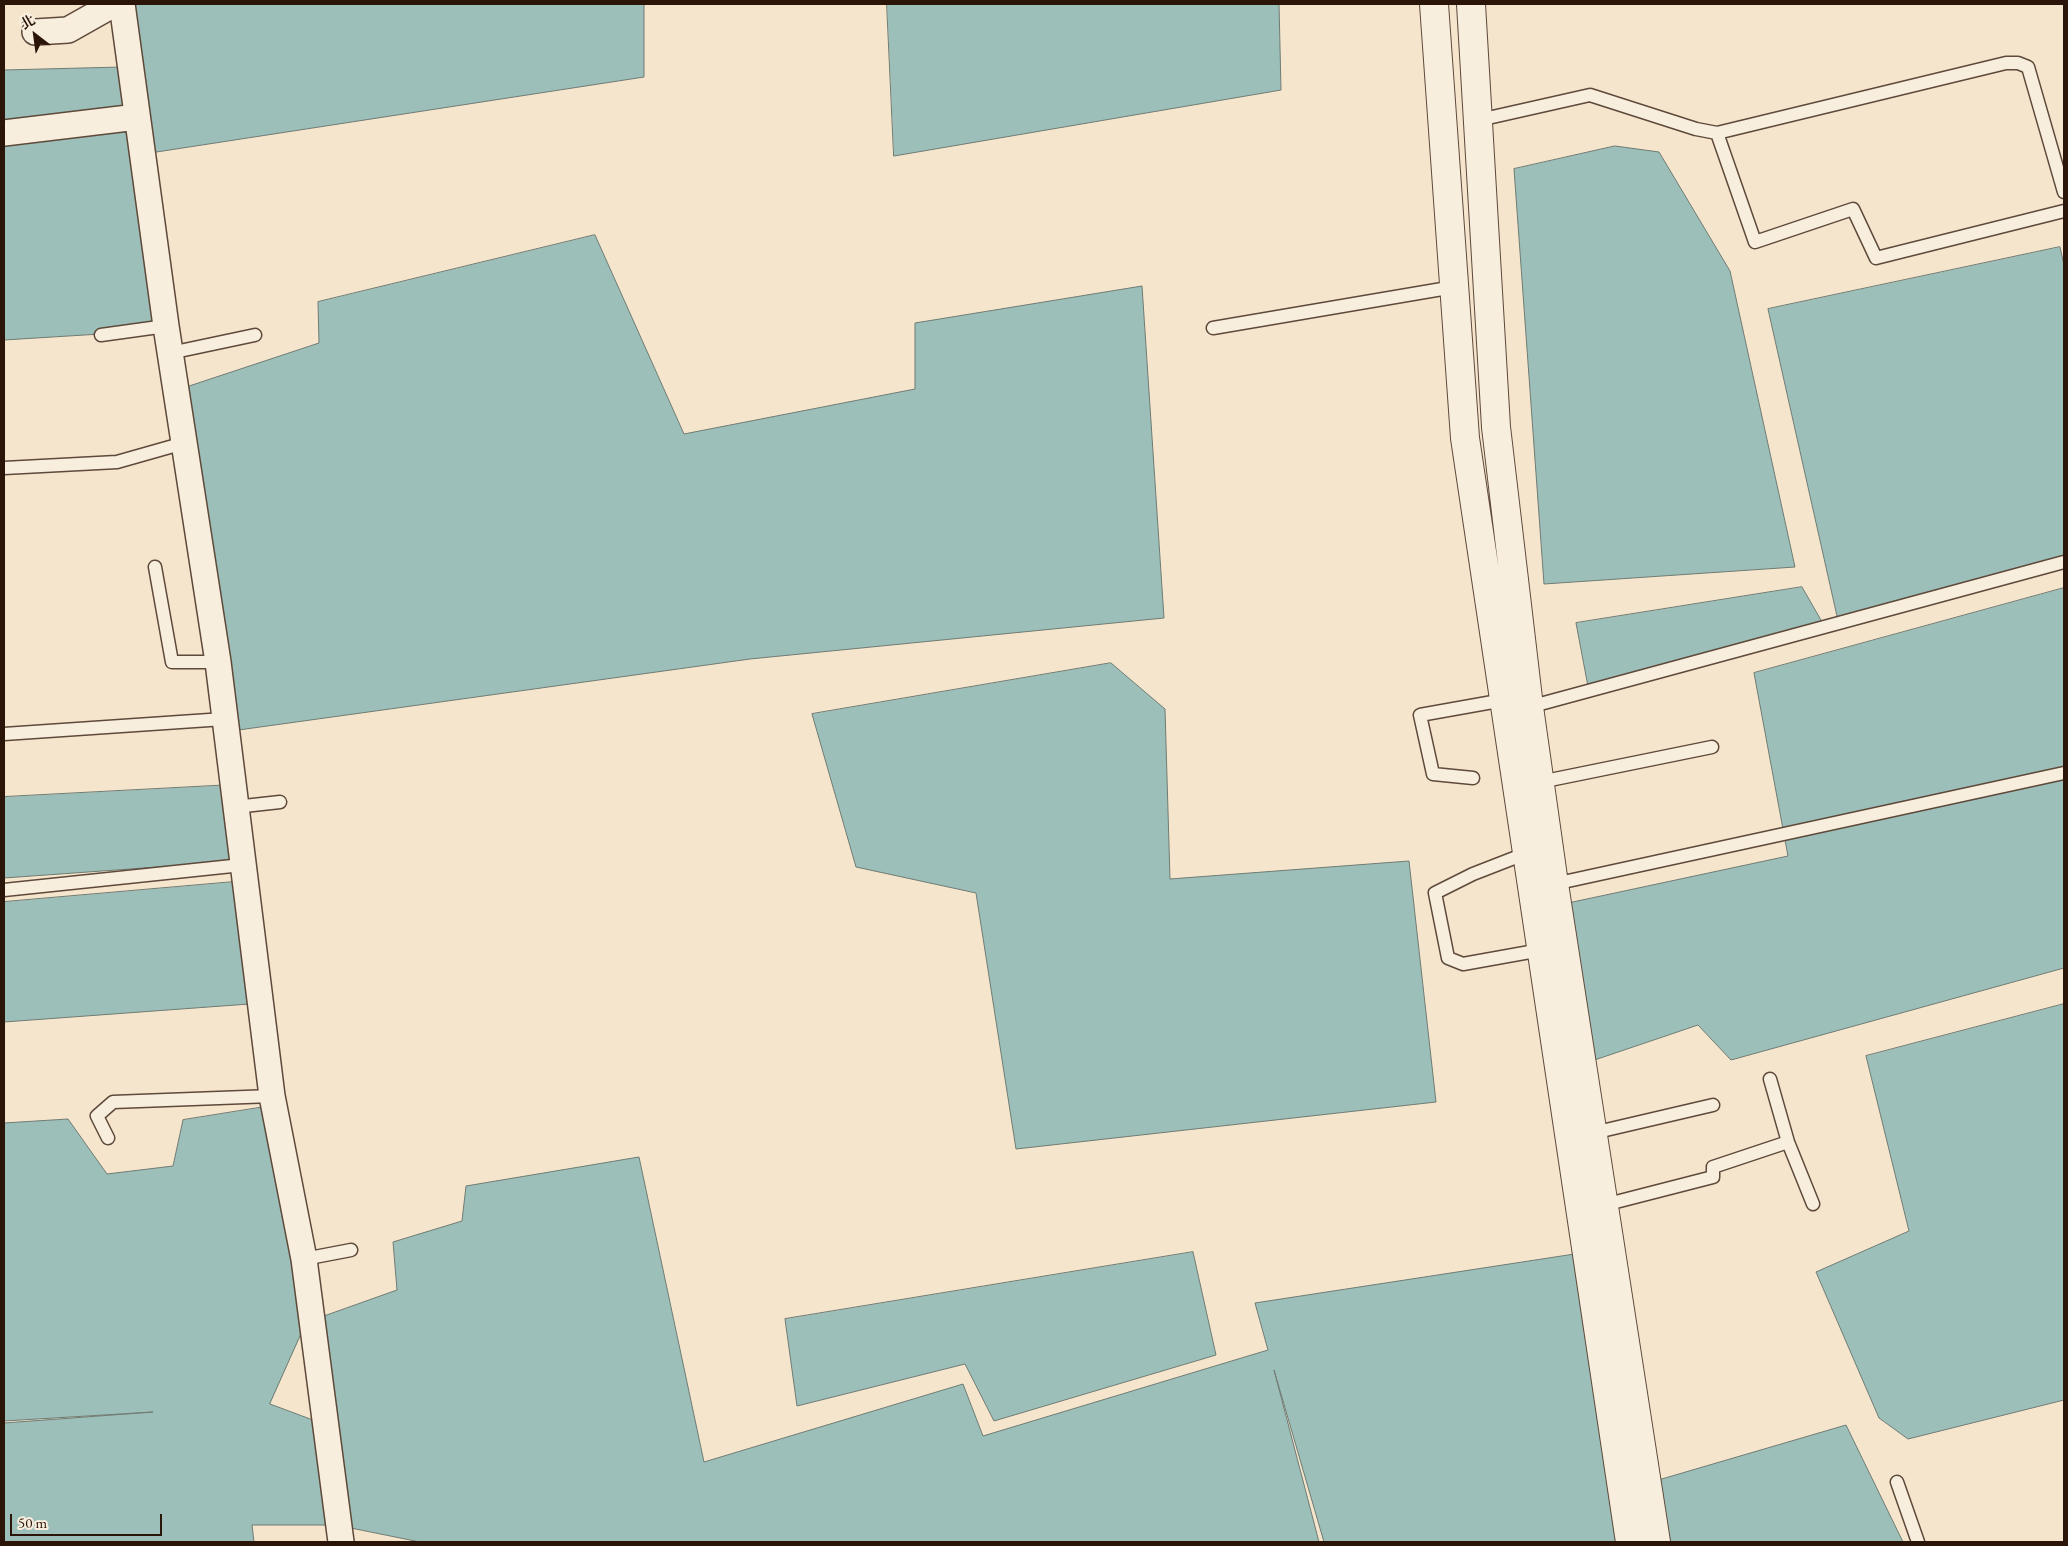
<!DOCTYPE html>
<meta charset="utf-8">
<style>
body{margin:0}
#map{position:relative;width:2068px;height:1546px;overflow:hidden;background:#f5e5cd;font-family:"EB Garamond","Noto Serif TC",serif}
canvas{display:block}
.frame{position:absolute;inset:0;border:5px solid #2b1509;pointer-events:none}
.north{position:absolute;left:10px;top:10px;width:50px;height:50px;-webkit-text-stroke:4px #f8eede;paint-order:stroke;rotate:330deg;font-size:14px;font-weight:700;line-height:20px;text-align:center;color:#2b1509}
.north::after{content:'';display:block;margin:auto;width:18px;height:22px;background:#2b1509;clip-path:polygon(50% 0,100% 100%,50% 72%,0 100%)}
.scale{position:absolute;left:10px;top:1514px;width:152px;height:22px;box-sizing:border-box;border:2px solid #2b1509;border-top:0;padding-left:6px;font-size:15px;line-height:18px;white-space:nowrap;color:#2b1509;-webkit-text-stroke:4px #f8eede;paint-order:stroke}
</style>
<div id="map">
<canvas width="2068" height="1546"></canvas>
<div class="frame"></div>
<div class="north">北</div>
<div class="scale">50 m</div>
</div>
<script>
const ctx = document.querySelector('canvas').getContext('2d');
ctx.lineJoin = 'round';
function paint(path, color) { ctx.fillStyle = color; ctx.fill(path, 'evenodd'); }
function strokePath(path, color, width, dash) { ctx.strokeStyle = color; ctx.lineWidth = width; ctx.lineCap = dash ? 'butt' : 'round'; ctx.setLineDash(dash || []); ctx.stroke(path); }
const water = new Path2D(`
 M127,4H644V77L137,155L165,330L4,340V125L113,113L4,120V70L122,67Z
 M887,4H1279L1281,90L894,156Z
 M1615,146L1659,152L1730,271L1795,567L1544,584L1514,169Z
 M595,235L684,434L915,389V323L1142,286L1164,618L750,659L224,732L174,391L319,343L318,302Z
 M2060,247L2064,265V566L1839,625L1768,309Z
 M1802,587L1825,627L1590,697L1576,623Z
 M2064,588V968L1731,1060L1698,1025L1565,1070L1540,909L1788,856L1754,673Z
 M1111,663L1165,709L1170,879L1409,861L1436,1102L1016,1149L976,893L856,867L812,714Z
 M231,785L242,861L4,878V797Z
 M245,881L263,1003L4,1022V902Z
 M2064,1004V1400L1908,1439L1879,1418L1816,1272L1909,1231L1866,1056Z
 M277,1105L307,1322L397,1290L393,1242L462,1221L466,1186L639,1157L704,1462L963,1384L983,1436L1268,1350L1255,1303L1594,1251L1631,1488L1846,1425L1903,1542H1324L1274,1370L1319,1542H420L336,1525H252L254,1542H4V1423L153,1412L4,1421V1123L68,1119L107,1174L173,1166L183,1120ZM306,1323L321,1423L270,1404Z
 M1193,1252L1216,1355L994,1421L965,1364L797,1406L785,1319Z`);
paint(water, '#9cbfb9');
strokePath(water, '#6f7b73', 1);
const service = new Path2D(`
 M1479,120L1590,95L1696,129L1717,133L2006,63H2018L2028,67L2064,192
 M1717,133L1755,242L1853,209L1876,258L2064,211
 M1213,328L1454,287
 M101,335L166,326
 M170,353L255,335
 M4,468L117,462L184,443
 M155,567L172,662H218
 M1529,707L2064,562
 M4,734L224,719
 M1473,778L1433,774L1420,715L1504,700
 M1540,782L1712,747
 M235,807L280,802
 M1527,853L1473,874L1435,893L1448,958L1463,964L1541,950
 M1554,884L2064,773
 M4,890L242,865
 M1770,1079L1788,1142L1813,1204
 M1593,1133L1713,1105
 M108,1138L97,1116L113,1102L272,1096
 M1604,1205L1713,1177V1167L1788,1142
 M304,1259L351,1250
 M1897,1482L1918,1542`);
const minor = new Path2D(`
 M122,4L166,326L218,662L272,1096L304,1259L341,1542
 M35,32L68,30L114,4
 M4,133L137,117`);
const tertiary = new Path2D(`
 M1434,4L1465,438L1630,1542
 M1471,4L1496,427L1529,707L1554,884L1656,1542`);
strokePath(service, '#5e493a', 15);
strokePath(minor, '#5e493a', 28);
strokePath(tertiary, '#5e493a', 30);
strokePath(service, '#f8eede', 12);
strokePath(minor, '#f8eede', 25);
strokePath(tertiary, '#f8eede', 28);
</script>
